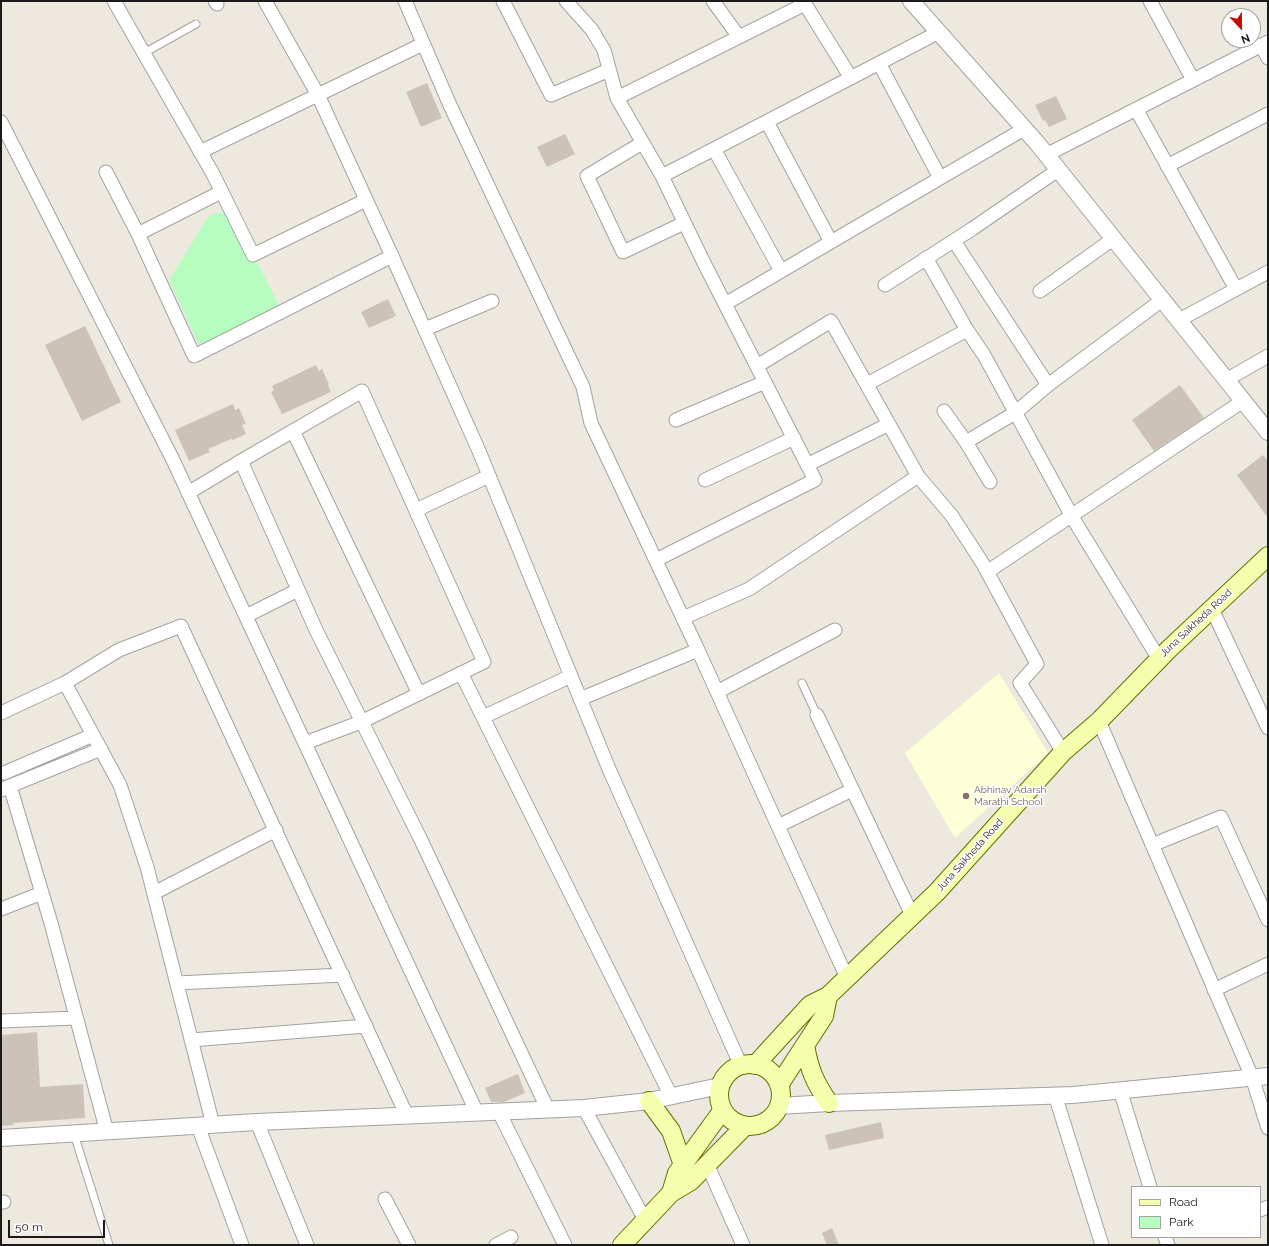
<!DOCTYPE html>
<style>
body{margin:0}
#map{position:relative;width:1269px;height:1246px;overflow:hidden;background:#ede9df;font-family:Raleway,sans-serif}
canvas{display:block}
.frame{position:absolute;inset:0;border:2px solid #1b1b1b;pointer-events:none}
.legend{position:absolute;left:1131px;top:1186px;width:130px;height:52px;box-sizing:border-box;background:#fff;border:1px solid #a4a4a4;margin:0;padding:5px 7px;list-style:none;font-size:12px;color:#1b1b1b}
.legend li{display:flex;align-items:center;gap:8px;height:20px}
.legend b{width:20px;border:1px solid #a4a4a4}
.north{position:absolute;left:1221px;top:8px;width:40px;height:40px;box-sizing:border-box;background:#fff;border:1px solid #a4a4a4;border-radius:50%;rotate:158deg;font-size:11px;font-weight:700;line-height:16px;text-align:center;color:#1b1b1b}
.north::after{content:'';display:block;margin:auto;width:14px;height:18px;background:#c50a00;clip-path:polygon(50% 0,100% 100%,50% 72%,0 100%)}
.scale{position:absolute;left:8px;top:1220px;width:97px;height:18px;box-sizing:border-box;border:2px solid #1b1b1b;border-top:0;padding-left:5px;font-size:12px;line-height:14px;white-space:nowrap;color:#1b1b1b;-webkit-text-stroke:3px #fff;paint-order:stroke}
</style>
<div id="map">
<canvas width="1269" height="1246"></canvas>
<div class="frame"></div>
<ul class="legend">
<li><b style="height:5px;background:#f5feac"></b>Road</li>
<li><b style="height:11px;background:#b6fdbf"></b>Park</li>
</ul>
<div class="north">N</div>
<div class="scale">50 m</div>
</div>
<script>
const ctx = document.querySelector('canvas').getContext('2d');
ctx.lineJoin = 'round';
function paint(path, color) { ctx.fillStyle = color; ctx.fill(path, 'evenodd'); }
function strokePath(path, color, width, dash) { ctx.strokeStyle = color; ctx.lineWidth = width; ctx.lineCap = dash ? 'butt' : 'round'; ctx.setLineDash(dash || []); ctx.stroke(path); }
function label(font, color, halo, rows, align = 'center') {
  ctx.font = font + ' Raleway,sans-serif'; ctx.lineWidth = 3; ctx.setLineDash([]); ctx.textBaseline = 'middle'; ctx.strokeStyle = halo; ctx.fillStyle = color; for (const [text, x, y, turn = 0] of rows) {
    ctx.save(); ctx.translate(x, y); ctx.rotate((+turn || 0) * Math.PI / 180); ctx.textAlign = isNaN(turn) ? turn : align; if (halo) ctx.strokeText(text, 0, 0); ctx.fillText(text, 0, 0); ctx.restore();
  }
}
paint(new Path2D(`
 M999,673L1048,753L955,838L905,753Z`), '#fdffd6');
paint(new Path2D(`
 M230,210L279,305L199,345L169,280L209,215Z`), '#b6fdbf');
paint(new Path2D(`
 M427,83L442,118L421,127L406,92Z
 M1056,96L1067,119L1049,127L1045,120L1043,121L1035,105Z
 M565,134L575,154L547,167L537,147Z
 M388,299L396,316L369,328L361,312Z
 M85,326L121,402L82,421L45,345Z
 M316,365L319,371L322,369L329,384L328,385L331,392L282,414L271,392L274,390L272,386Z
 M1180,385L1204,418L1154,451L1132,420Z
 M233,404L235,410L239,408L246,424L242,425L246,434L233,440L231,439L208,449L210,452L189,461L175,430Z
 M1263,455L1268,461V518L1237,475Z
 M37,1032L40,1087L83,1084L85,1118L13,1123L14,1125L1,1126V1035Z
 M518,1074L525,1093L504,1102H491L485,1088Z
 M881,1122L884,1138L829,1150L825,1135Z
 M832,1228L839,1245H827L822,1233Z`), '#cdc2b8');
const service = new Path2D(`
 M144,53L196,24
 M802,683L817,715
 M74,1134L109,1245`);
const minor = new Path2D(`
 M114,1L213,174L253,255L366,200
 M215,1L217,4
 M265,1L318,95L392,256L479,451L609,769L741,1066
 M405,1L449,103L583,387L591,423L698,650L580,699
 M503,1L551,95L609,70
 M566,1L592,30L604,50L617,98L662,176L704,263L815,480L656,560
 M713,1L739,37
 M1150,1L1193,80
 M1261,45L1268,58
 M879,63L940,178
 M617,98L805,4L851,78
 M1136,109L1236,289
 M1,122L173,460L477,1113
 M767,122L831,242
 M642,143L587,176L623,252L684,223
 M714,149L781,271
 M200,152L423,44
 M1046,155L1268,42
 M1167,166L1268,114
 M106,172L138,234L194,356L392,256
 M662,176L939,32
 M138,234L221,192
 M954,241L1048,385L1162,300
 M926,258L967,330L984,355L1074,520L1159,659
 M885,285L972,229L1058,170
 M1040,291L1113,239
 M725,304L1024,129
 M1179,320L1268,272
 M425,329L492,301
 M1226,380L1268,356
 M867,384L967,330
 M944,411L966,442L990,482
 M676,420L765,382
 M293,431L419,694
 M966,442L1015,413L1048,385
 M241,461L316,630L421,840L548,1110
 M807,465L889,424
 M918,476L952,516L983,564L1037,664L1020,683L1063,752
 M705,480L794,438
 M188,493L241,461L362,391L484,662L361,722L305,743
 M416,510L489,476
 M987,572L1243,401
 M1212,609L1268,728
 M246,616L298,590
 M683,618L749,589L918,476L831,321L757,366
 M698,650L847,978
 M461,673L671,1096
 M65,683L120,785L147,867L213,1125
 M717,692L835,630
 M1,713L65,683L119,650L181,626L407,1116
 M817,715L912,915
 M483,717L571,676
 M1099,721L1252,1077L1268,1128
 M4,773L93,735
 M10,786L101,749
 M1,790L10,786L51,923L107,1132
 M778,826L852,790
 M1152,845L1221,817L1268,920
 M154,893L276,830
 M1,909L42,893
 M177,983L343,975
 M1214,990L1268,964
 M1,1021L76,1018
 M191,1040L366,1026
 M1120,1090L1150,1187
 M1055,1095L1102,1245
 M584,1108L645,1220
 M499,1112L565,1245
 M257,1122L307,1245
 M198,1126L242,1245
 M707,1164L743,1245
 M385,1199L409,1245
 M1,1202H4
 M1260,1210L1268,1207
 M1165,1237L1168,1245
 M496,1245L511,1237`);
const tertiary = new Path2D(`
 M911,1L1037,143L1268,432
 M779,1106L829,1103L1073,1095L1268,1076
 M1,1138L257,1122L584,1108L649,1101L720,1086`);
const secondary = new Path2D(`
 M805,1045C809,1069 815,1083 829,1103
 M719 1095a31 31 0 1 1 62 0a31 31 0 1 1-62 0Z
 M755,1065L810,1005L828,996L937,892L1063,752L1099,721L1169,649L1268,556
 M779,1085L824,1016L828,996
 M649,1101L671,1131L683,1165
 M671,1193L677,1173L722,1111
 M622,1245L671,1193L691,1181L745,1126`);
strokePath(service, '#a2a2a2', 9);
strokePath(minor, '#a2a2a2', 15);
strokePath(tertiary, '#a2a2a2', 18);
strokePath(secondary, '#617300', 20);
strokePath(service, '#fff', 7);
strokePath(minor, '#fff', 13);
strokePath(tertiary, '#fff', 16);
strokePath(secondary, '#f5feac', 18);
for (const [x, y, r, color] of [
 [966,796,4,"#8d6e63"]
]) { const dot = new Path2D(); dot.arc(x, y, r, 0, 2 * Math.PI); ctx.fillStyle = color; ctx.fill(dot); strokePath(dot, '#fff', 1.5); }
label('10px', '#1b1b1b', '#fff', [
 ["Juna Saikheda Road",1196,623,-43],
 ["Juna Saikheda Road",970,855,-48]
]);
label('10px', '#785e54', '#fff', [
 ["Abhinav Adarsh",974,790],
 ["Marathi School",974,802]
], 'left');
</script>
